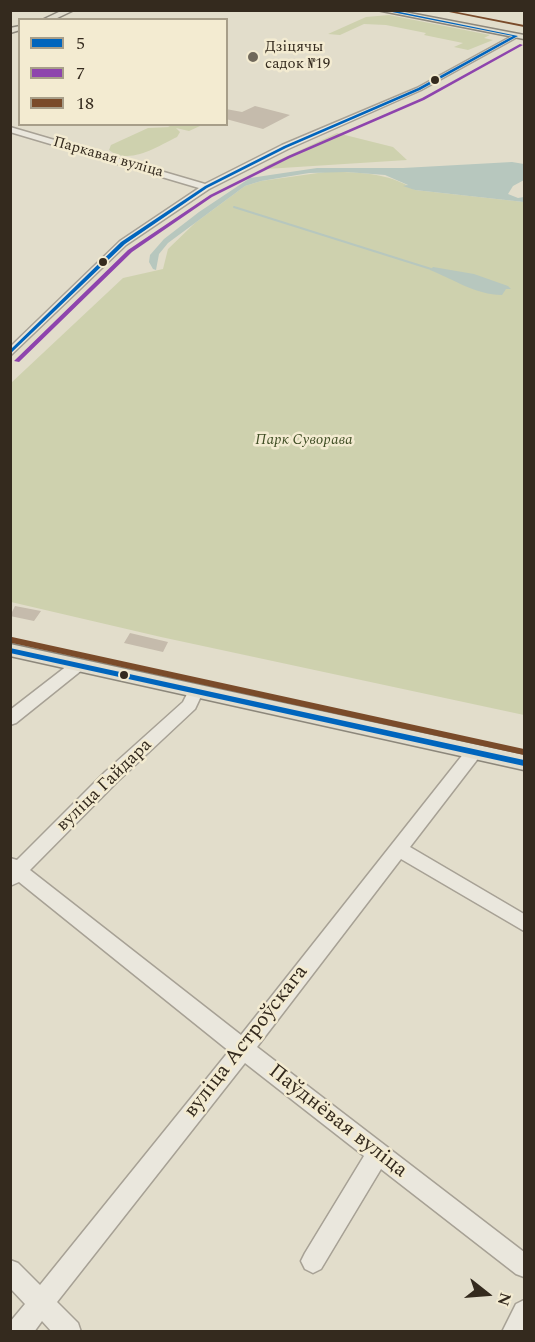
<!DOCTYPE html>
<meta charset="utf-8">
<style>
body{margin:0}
#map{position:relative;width:535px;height:1342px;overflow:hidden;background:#e2ddcb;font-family:Spectral,serif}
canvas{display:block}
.frame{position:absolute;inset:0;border:12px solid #342a1e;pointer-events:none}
.legend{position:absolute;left:18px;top:18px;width:210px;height:108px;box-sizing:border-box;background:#f3ebd1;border:2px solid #a79e89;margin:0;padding:8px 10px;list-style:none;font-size:18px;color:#342a1e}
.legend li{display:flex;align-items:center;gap:12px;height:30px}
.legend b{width:30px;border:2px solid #a79e89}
.north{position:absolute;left:457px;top:1264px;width:60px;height:60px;-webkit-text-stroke:4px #f3ebd1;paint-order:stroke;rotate:107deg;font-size:16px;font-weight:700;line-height:24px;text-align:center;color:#342a1e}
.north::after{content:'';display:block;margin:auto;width:21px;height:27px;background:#342a1e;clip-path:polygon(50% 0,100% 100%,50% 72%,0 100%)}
</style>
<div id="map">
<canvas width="535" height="1342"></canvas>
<div class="frame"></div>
<ul class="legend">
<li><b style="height:8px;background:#0065bd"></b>5</li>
<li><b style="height:8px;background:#8e44ad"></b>7</li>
<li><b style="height:8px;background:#7a4b2a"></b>18</li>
</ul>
<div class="north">N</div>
</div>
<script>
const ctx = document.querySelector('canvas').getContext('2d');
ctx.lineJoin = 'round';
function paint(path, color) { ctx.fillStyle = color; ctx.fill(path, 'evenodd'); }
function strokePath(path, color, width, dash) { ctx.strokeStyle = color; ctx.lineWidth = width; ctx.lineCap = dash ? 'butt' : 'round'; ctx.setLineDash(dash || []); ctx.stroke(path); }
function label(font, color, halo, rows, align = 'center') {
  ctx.font = font + ' Spectral,serif'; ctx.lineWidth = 5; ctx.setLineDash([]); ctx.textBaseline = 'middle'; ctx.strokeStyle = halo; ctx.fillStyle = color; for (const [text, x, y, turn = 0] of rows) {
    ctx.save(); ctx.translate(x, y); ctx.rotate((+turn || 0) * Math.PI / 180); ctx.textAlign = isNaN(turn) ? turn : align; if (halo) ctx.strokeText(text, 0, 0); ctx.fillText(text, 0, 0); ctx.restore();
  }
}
paint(new Path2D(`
 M389,15L490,35L484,38L493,40L468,50L454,47L463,43L424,35L426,33L386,25L364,24L340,35L328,34L366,17Z
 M166,125L200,126L189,131L176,128L180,132L177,137C158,146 129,166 109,150L111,145L148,128L170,127Z
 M337,133L393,147L407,160L266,169L264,167Z
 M325,172C357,172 388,172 415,190L524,202V715L161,637L11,602V383L123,278L163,269L168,249L195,223L245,186L261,181Z`), '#ced1ae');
paint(new Path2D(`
 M512,162L524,164V180L513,186L508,194L518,198L524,197V202L415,190L403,186L408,185L385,175L347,172L309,173L261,181L245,186L168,243L159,254L156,270L153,269L149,262L150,255L164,239L199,212L250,178L317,168H403Z
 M433,267L474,274L508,286L511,289H506L502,295C476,295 453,279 430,270Z`), '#b7c7be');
strokePath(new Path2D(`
 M234,207L431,269`), '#b7c7be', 2);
paint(new Path2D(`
 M255,106L290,115L263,129L226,119V109L242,112Z
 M15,606L41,611L34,621L10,616Z
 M130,633L168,642L163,652L124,643Z`), '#c5bbac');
const minor = new Path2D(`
 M514,35L519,36L421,90L288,149L209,189L126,245L10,356V347L120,241L199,188L10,132V127L205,184L282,145L417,88Z
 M77,661L82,662L84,666L82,670L16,723L10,725V710L72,662Z
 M195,686L200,688L203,692L195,709L117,782L30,870L241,1035L468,748L474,746L480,748L482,752L480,756L410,847L524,914V931L401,859L257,1047L524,1252V1277L516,1274L381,1169L321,1269L313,1273L305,1269L301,1261L305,1253L364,1156L245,1063L57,1302L78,1323L81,1332H52L42,1321L34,1332H10V1322L25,1304L10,1288V1260L18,1263L40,1285L229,1051L19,882L10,886V858L17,860L105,772L183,702L190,688Z
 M524,1300V1332H502L516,1304Z`);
const major = new Path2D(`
 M63,10H74L53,20H42Z
 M377,10H394L524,35V39Z
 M20,26V30L10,33V28Z
 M10,644L524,755V770L10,656Z`);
strokePath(minor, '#a7a195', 3);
strokePath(major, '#8c877b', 3);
paint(minor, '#eae7dd');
paint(major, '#e1ddce');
paint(new Path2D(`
 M390,10L518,36L420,90L286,148L207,188L125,244L10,354V350L121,242L205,186L284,146L418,88L513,36L382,10Z
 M10,648L524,760V766L10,653Z`), '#0065bd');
paint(new Path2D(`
 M520,44L523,45L424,100L290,158L212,197L132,252L19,362L14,361L128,250L210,195L288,156L422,98Z`), '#8e44ad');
paint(new Path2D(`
 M447,10L524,25V27L439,10Z
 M12,637L524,749V755L12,643L10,642V638Z`), '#7a4b2a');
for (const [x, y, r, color] of [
 [253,57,6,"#71695b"],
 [435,80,5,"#342a1e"],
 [103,262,5,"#342a1e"],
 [124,675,5,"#342a1e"]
]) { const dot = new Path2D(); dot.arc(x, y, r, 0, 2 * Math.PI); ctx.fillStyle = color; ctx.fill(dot); strokePath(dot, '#f3ebd1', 2); }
label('15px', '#342a1e', '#f3ebd1', [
 ["Дзіцячы",265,48],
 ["садок №19",265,65]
], 'left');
label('15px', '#342a1e', '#f3ebd1', [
 ["Паркавая вуліца",108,158,16]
]);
label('italic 15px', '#414f26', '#f3ebd1', [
 ["Парк Суворава",304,441]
]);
label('18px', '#342a1e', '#f3ebd1', [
 ["вуліца Гайдара",105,786,-44]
]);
label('21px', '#342a1e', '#f3ebd1', [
 ["вуліца Астроўскага",247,1042,-52],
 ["Паўднёвая вуліца",337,1122,38]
]);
</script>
